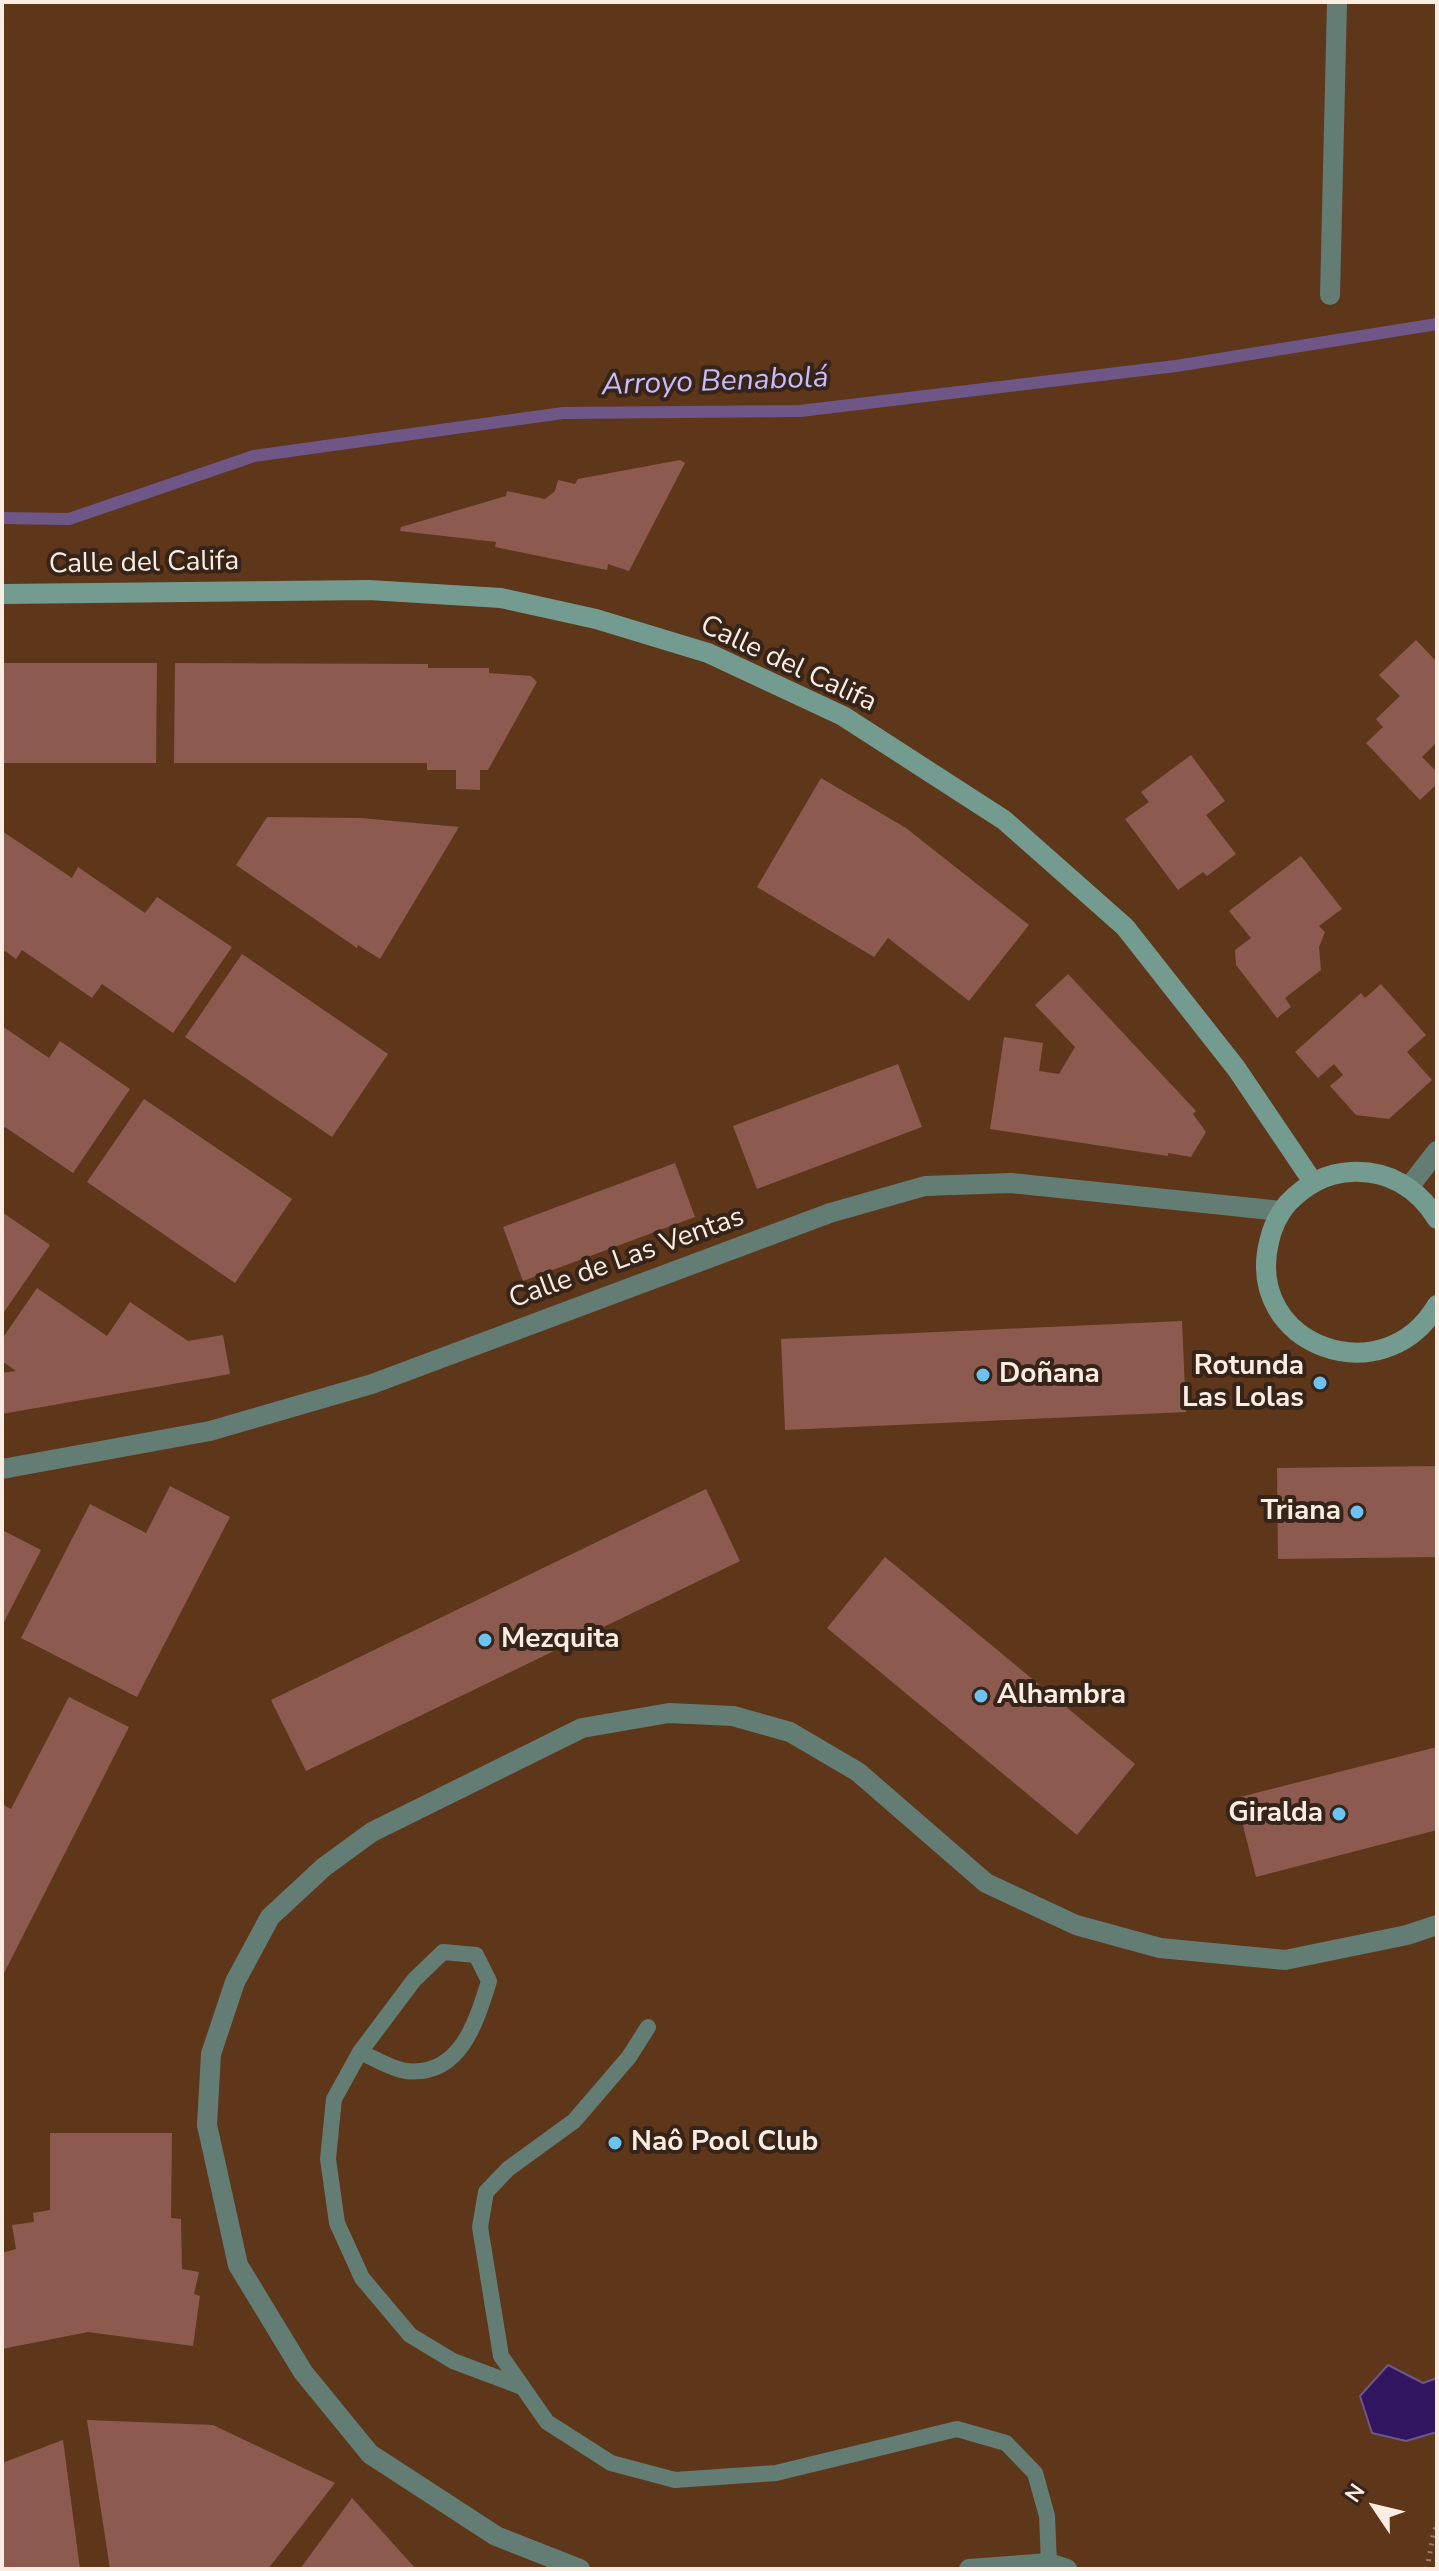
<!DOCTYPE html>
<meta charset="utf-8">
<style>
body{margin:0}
#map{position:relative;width:1439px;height:2571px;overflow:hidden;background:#5e371b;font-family:"Nunito Sans",sans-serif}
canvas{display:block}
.frame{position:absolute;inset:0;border:4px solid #fcede3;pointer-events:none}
.north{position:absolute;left:1335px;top:2467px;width:80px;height:80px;-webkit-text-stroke:6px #362418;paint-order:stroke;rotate:305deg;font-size:22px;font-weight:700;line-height:32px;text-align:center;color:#fcede3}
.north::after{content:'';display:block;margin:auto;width:28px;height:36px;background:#fcede3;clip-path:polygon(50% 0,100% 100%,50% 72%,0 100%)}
</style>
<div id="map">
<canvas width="1439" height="2571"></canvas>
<div class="frame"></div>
<div class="north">N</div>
</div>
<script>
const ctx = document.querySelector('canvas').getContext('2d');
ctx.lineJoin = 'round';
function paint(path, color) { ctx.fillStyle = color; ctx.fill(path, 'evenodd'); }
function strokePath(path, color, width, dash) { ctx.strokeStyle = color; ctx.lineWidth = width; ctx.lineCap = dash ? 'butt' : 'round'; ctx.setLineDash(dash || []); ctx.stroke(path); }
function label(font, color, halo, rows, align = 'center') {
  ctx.font = font + ' "Nunito Sans",sans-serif'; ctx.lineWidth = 8; ctx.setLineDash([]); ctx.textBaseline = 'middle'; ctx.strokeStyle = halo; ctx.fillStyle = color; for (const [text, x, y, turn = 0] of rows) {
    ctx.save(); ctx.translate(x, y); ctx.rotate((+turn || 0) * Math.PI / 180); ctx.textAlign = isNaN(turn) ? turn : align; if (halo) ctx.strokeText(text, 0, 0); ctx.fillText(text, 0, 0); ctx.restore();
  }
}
const water = new Path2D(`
 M1388,2365L1423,2383L1437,2378V2432L1406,2441L1372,2433L1360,2396Z`);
paint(water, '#311560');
strokePath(water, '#6e5687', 2);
strokePath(new Path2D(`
 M2,518L69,519L254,456L563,413L800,411L1176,366L1437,324`), '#6e5687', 12);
paint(new Path2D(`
 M680,460L685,463L629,571L608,564L607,570L495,547L496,542L400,531L401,527L506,496L507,491L545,499L555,491L558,480L575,484L578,479Z
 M1416,640L1437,662V742L1422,757L1437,772V784L1420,800L1366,743L1383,727L1376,719L1400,696L1379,675Z
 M2,663H157L156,763H2Z
 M175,663L428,664V668H489V673L531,676L537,682L488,770H480V790L456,789V770H427V763H174Z
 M1191,755L1225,801L1206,815L1236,854L1207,876L1203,872L1178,890L1125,819L1149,802L1141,792Z
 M821,778L906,828L1029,925L969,1001L888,938L874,957L757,887Z
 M267,817L361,818L459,827L380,959L358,945L357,948L236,865Z
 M2,831L72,878L78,867L145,913L157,897L232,947L173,1033L102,984L92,998L22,950L16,959L2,949Z
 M1301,856L1342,909L1319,926L1325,932L1319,947L1321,970L1285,998L1291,1007L1277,1018L1236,965L1235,950L1251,938L1229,911Z
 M242,954L388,1054L332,1137L185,1037Z
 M1068,974L1196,1111L1193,1114L1206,1132L1191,1157L1168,1153V1156L990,1129L1004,1037L1043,1043L1039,1071L1059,1074L1075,1047L1035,1005Z
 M1381,984L1426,1035L1407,1052L1432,1080L1389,1119L1356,1115L1330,1086L1343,1075L1334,1064L1318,1078L1295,1052L1361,993L1365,998Z
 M2,1026L49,1058L60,1041L130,1089L73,1173L5,1127L2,1132Z
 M898,1064L922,1127L757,1189L733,1126Z
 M144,1099L292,1199L235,1283L87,1182Z
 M675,1163L695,1217L523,1281L503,1227Z
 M2,1212L50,1245L2,1315Z
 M37,1288L107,1336L130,1302L188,1341L223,1335L230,1374L2,1414V1373L16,1371L2,1361V1339Z
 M1182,1321L1186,1412L785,1430L781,1339Z
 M1437,1466V1557L1278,1559L1277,1468Z
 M170,1486L230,1517L137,1697L21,1638L90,1504L146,1533Z
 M706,1489L740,1561L306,1771L271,1700Z
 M2,1530L41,1550L2,1626Z
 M885,1557L1135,1764L1077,1835L827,1628Z
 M69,1697L129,1727L2,1977V1804L11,1809Z
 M1437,1747V1830L1256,1877L1236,1798Z
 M50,2133H172L171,2218L181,2219L182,2269L199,2272L194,2294L200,2296L193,2346L88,2332L2,2349V2253L16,2249L12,2225L34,2222L33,2213L50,2210Z
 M87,2420L213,2425L335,2483L268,2569H110Z
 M63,2440L80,2569H2V2463Z
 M352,2498L416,2569H300Z`), '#8c5a4e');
strokePath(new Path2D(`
 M1427,2569L1434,2531L1437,2526`), '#987a64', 5, [2, 6]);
strokePath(new Path2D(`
 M648,2027L629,2057L574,2121L508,2169L486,2192L480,2227L501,2356L547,2422L611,2463L675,2480L776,2473L957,2429L1006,2443L1035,2473L1047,2516L1049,2563
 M360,2052C374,2058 391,2069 406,2071C460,2077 476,2023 489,1981L476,1955L443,1952L414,1980L360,2052L334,2099L328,2159L337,2223L362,2278L410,2335L453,2361L522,2387`), '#637c74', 16);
strokePath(new Path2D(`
 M1330,295L1337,2
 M1409,1187L1437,1151
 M2,1469L210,1431L372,1384L830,1213L925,1186L1011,1183L1281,1211
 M580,2569L496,2536L370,2454L303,2372L238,2265L207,2125L211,2054L235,1982L270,1917L324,1867L372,1832L582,1728L669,1713L733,1716L790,1732L858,1772L986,1883L1076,1925L1160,1948L1285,1960L1407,1935L1437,1925
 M969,2569L1049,2563L1067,2569`), '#637c74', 20);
strokePath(new Path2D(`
 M2,594L369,590L501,598L596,619L708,653L843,716L1004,820L1125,927L1236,1068L1313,1182
 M1437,1219C1418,1188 1388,1170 1351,1172C1326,1173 1304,1186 1287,1204C1278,1215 1272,1228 1269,1242C1244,1346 1384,1396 1437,1305`), '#749b8f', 20);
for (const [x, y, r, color] of [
 [983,1375,8,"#6cc3f2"],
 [1320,1383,8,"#6cc3f2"],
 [1357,1512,8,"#6cc3f2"],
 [485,1640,8,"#6cc3f2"],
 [981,1696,8,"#6cc3f2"],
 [1339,1814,8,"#6cc3f2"],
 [615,2143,8,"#6cc3f2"]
]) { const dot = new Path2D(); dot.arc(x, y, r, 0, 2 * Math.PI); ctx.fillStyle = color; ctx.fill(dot); strokePath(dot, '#362418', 3); }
label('28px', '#fcede3', '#362418', [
 ["Calle del Califa",144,564,-1],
 ["Calle del Califa",788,665,25],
 ["Calle de Las Ventas",627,1259,-20]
]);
label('bold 28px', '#fcede3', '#362418', [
 ["Rotunda",1304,1367,"right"],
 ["Las Lolas",1304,1399,"right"],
 ["Doñana",999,1375],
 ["Triana",1341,1512,"right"],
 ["Mezquita",501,1640],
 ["Alhambra",997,1696],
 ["Giralda",1323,1814,"right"],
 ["Naô Pool Club",631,2143]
], 'left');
label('italic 30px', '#c9bbfc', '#362418', [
 ["Arroyo Benabolá",715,383,-2]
]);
</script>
